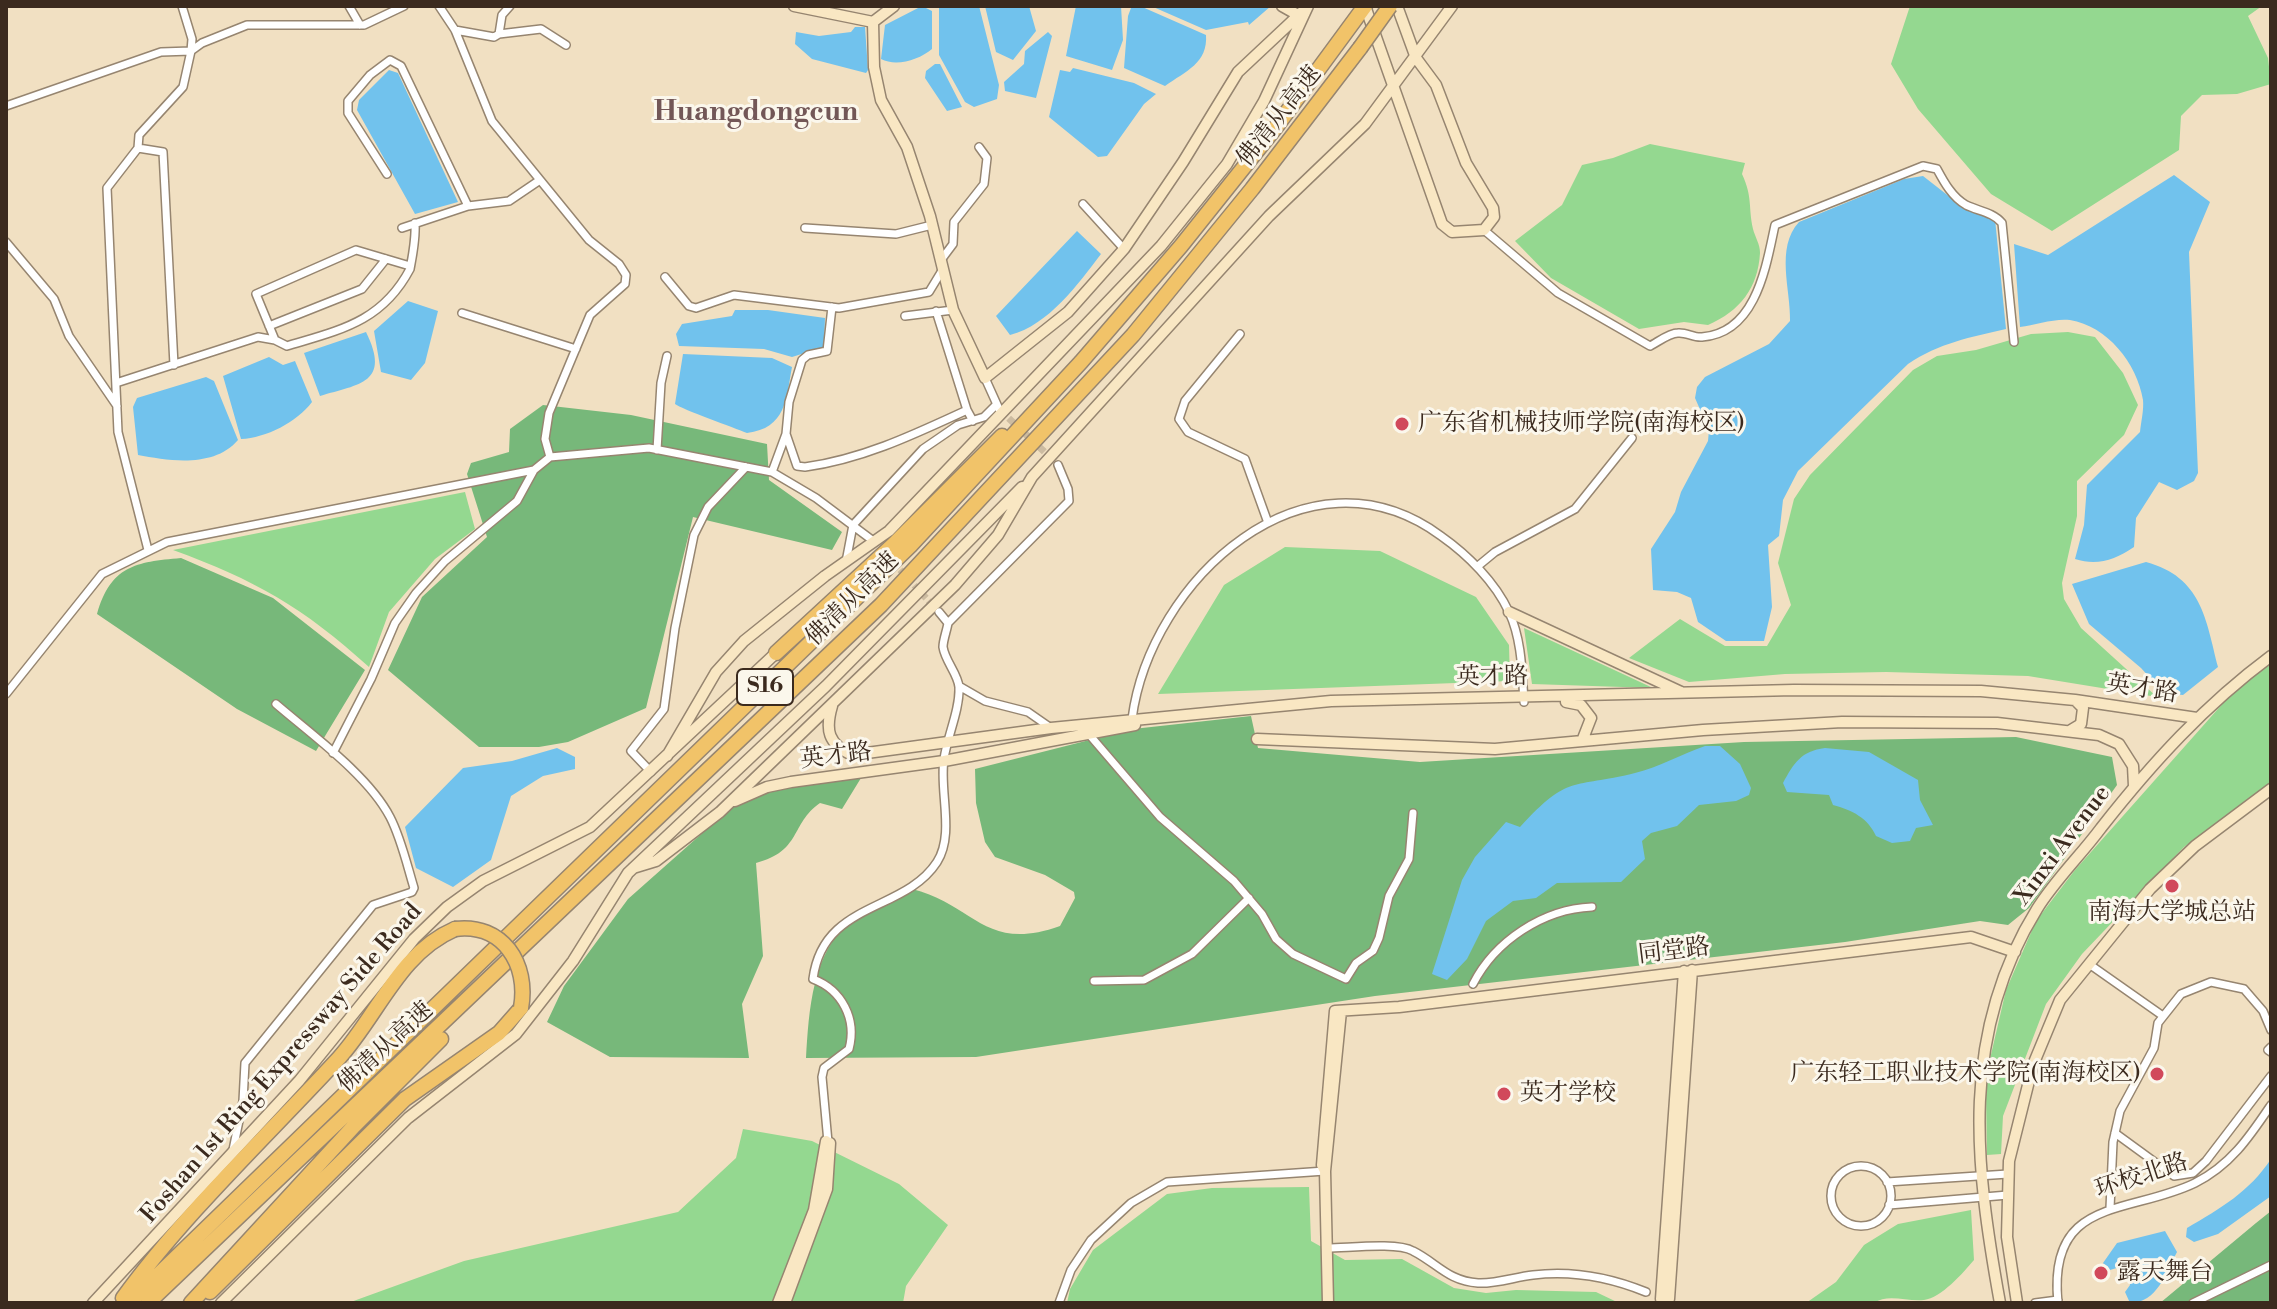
<!DOCTYPE html>
<meta charset="utf-8">
<style>
body{margin:0}
#map{position:relative;width:2277px;height:1309px;overflow:hidden;background:#f1e0c2;font-family:"Libre Bodoni",serif}
canvas{display:block}
.frame{position:absolute;inset:0;border:8px solid #3b2a1e;pointer-events:none}
</style>
<div id="map">
<canvas width="2277" height="1309"></canvas>
<div class="frame"></div>
</div>
<script>
const ctx = document.querySelector('canvas').getContext('2d');
ctx.lineJoin = 'round';
function paint(path, color) { ctx.fillStyle = color; ctx.fill(path, 'evenodd'); }
function strokePath(path, color, width, dash) { ctx.strokeStyle = color; ctx.lineWidth = width; ctx.lineCap = dash ? 'butt' : 'round'; ctx.setLineDash(dash || []); ctx.stroke(path); }
function label(font, color, halo, rows, align = 'center') {
  ctx.font = font + ' "Libre Bodoni","Noto Serif SC",serif'; ctx.lineWidth = 6; ctx.setLineDash([]); ctx.textBaseline = 'middle'; ctx.strokeStyle = halo; ctx.fillStyle = color; for (const [text, x, y, turn = 0] of rows) {
    ctx.save(); ctx.translate(x, y); ctx.rotate((+turn || 0) * Math.PI / 180); ctx.textAlign = isNaN(turn) ? turn : align; if (halo) ctx.strokeText(text, 0, 0); ctx.fillText(text, 0, 0); ctx.restore();
  }
}
paint(new Path2D(`
 M1910,6H2262L2248,16L2268,58L2271,84L2237,94L2202,95L2181,116L2179,150L2052,231L1991,194L1918,109L1891,64Z
 M1650,144L1745,163L1742,174C1753,198 1748,206 1753,229C1755,237 1760,244 1760,253C1758,288 1740,311 1708,325L1684,322L1639,329L1551,278L1515,241L1562,205L1582,165L1613,158Z
 M2068,332L2095,337L2123,373L2138,405L2124,435L2077,481V516L2062,583L2064,599L2081,628L2157,697L2028,676L1886,672L1785,674L1689,682L1629,658L1680,619L1725,646H1767L1791,605L1778,563L1794,499L1810,475L1913,370L1937,356L1976,350L2031,334Z
 M465,492L475,529L435,559L389,612L369,667C303,607 255,580 173,550Z
 M1285,547L1380,551L1476,597L1509,645L1510,681L1158,694L1224,585Z
 M1524,628L1653,688L1532,684Z
 M2271,663V785L2184,847L2082,954L2046,1004L2003,1116L2001,1154L1987,1155L1986,1094L1990,1059L2006,990L2036,921L2075,870L2241,683Z
 M743,1129L812,1141L899,1184L948,1225L906,1286L903,1303H348L464,1261L678,1212L736,1158Z
 M1309,1187L1311,1241L1345,1260L1402,1259L1454,1288L1486,1293L1516,1290L1596,1292L1619,1303H1067L1070,1289L1093,1250L1167,1194L1212,1188Z
 M1971,1210L1974,1260C1963,1273 1941,1298 1924,1300C1907,1302 1888,1293 1874,1303H1806L1836,1282L1864,1245L1898,1224Z`), '#94d890');
paint(new Path2D(`
 M543,405L631,415L767,444L769,480L842,532L832,550L693,517L646,708L568,742L539,747H479L388,670L422,597L487,537L467,474L471,463L509,452L510,429Z
 M181,558L273,598L365,670L316,751L237,709L97,614C111,566 135,562 181,558Z
 M1251,716L1258,748L1420,762L1744,742L2016,737L2112,757L2117,785L2029,908L2008,925L1980,921L1845,942L1375,996L976,1057L806,1058C809,1010 812,953 851,920C867,906 893,898 912,889C975,905 985,953 1060,926L1075,898L1074,892L1045,875L995,857L985,842L976,803L975,769L1133,729Z
 M861,778L842,809L820,803C790,824 802,851 756,863L763,956L742,1004L749,1058L610,1057L547,1022L564,986L628,899L734,805L779,789Z
 M2271,1211V1303H2160L2256,1223Z`), '#77b87a');
paint(new Path2D(`
 M922,6L932,11V49C919,60 896,67 881,59L885,25Z
 M939,6H979L999,85L997,99L974,107L965,102L939,55Z
 M985,6H1029L1036,31L1013,60L996,52Z
 M1076,6H1121L1123,40L1112,70L1066,56Z
 M1140,6L1206,35C1208,63 1186,71 1165,86L1124,68L1128,16L1131,8Z
 M1151,6H1271L1249,25L1248,22L1206,30Z
 M855,27H865L868,70L866,73L812,59L795,44L796,32L819,36L851,32Z
 M1048,32L1052,36L1036,98L1005,91L1004,82L1024,64L1025,51Z
 M935,64H940L962,107L947,111L925,78L926,71Z
 M1073,68L1134,83L1156,94L1144,104L1107,156L1098,157L1049,117L1060,70L1070,72Z
 M389,70L398,73L458,202L415,214L357,110L359,100Z
 M2174,175L2210,202L2189,252L2198,473L2194,481L2177,490L2159,482L2136,518L2134,547C2115,560 2097,566 2075,559L2084,525L2087,485L2140,432C2141,422 2144,410 2143,400C2137,363 2107,326 2070,320C2055,318 2035,325 2020,327L2014,244L2048,255Z
 M1923,176L1964,208L1995,219L2006,329C1971,337 1939,343 1908,364L1798,471L1783,500L1779,536L1768,545L1772,607L1764,641H1726L1698,622L1691,598L1677,592L1653,590L1651,549L1675,512L1681,492L1708,441L1709,430L1695,398L1697,387L1705,377L1769,344L1790,321C1791,290 1775,248 1799,222L1904,179Z
 M1077,231L1101,254C1078,284 1049,325 1010,335L996,316Z
 M408,301L438,311L425,363L411,380L381,372L374,331Z
 M735,310H768L825,318L824,347L792,357L764,349L679,346L676,334L682,324L732,316Z
 M366,332C391,383 360,384 320,396L304,353Z
 M683,354L772,358L792,367C786,400 786,428 747,433C735,428 681,409 675,404Z
 M269,357L283,365L295,361L312,402C297,422 266,438 241,439L223,376Z
 M206,377L214,381L238,440C214,468 170,461 138,455L133,407L137,398Z
 M2146,562C2202,577 2206,620 2218,667L2183,695L2164,693L2141,668L2089,624L2072,584Z
 M1705,746H1720L1740,764L1751,788L1749,795L1736,801L1699,805L1677,826L1651,833L1642,841L1645,859L1621,882L1557,883L1536,898L1513,901L1486,921L1467,959L1447,980L1432,974L1462,880L1475,857L1506,822L1520,827C1570,773 1571,789 1635,773C1659,767 1682,754 1705,746Z
 M557,748L575,757V769L543,776L511,796L491,860L453,887L416,868L405,827L463,768L512,761Z
 M1825,748L1869,752L1918,780L1920,800L1933,825L1916,828L1910,841L1892,843L1876,836C1868,818 1852,810 1833,805L1829,795L1787,792L1783,783C1794,763 1801,751 1825,748Z
 M2271,1159V1196L2218,1234L2194,1242L2186,1237L2187,1228C2221,1208 2249,1192 2271,1159Z
 M2165,1231L2177,1252C2166,1273 2157,1303 2130,1303L2125,1292L2130,1285L2129,1275L2120,1267L2110,1270L2103,1263L2117,1243Z`), '#71c2ed');
strokePath(new Path2D(`
 M1001,411L1052,459
 M893,562L936,609`), '#cdbca1', 7, [7, 3.5]);
const street = new Path2D(`
 M349,6L360,25
 M439,6L455,30L492,121L589,240L619,264L626,275L625,284L590,315L582,334L549,413L545,439L550,457
 M455,30L494,37L499,34L502,15L510,6
 M499,34L541,29L566,45
 M6,106L161,52L191,51L192,39L182,6
 M138,148L139,135L183,87L191,51L202,43L247,25H364L404,6
 M387,174L348,113V101L370,75L390,60L401,66L468,206
 M1083,204L1124,249
 M402,228L468,206L509,201L540,180
 M805,228L896,234L932,225
 M1484,230L1558,293L1650,346C1658,342 1669,333 1678,333C1686,332 1694,338 1702,337C1756,333 1766,267 1775,225L1923,166L1937,169C1944,182 1952,197 1966,205C1978,211 1993,212 2002,223L2014,342
 M6,242L54,299L69,336L117,406
 M941,260L953,244L954,222L984,184L987,158L979,147
 M410,266L356,250L256,294L275,340L287,346C340,330 382,322 410,269C413,253 416,239 415,223
 M665,277L689,306L696,308L734,295L839,308L929,292L943,269
 M936,311L967,410
 M462,313L576,349
 M905,316L953,310
 M269,326L362,289L386,259
 M1240,334L1185,401L1179,419L1188,432L1245,459L1267,520
 M985,378L999,409
 M116,383L258,337L275,340
 M786,434L797,466L805,467C863,459 915,434 967,410L973,421
 M657,450L661,383L667,356
 M772,472L786,434L789,402L802,360L808,355L827,351L832,307
 M148,550L118,432L107,188L138,148L163,152L174,365
 M846,562L853,525L923,449L958,425L984,417L996,405
 M1478,566L1495,552L1575,509L1632,438
 M939,612L948,623
 M959,686L985,701L1028,712L1051,728
 M6,694L102,574L167,542L534,470
 M1132,719C1150,580 1306,437 1441,536C1468,555 1495,582 1509,612C1522,640 1522,672 1524,702
 M1087,732L1160,817L1234,881L1262,914L1276,939L1293,954L1346,979L1356,963L1373,951L1379,938L1389,896L1409,859L1413,813
 M333,753L371,679L395,623L416,593L445,561L517,501L534,470L550,457L649,448L772,472L816,498L872,540
 M651,772L631,751L664,709L675,628L694,535L708,507L746,467
 M2089,964L2163,1016
 M1094,981L1144,980L1192,954L1249,898
 M1473,984C1495,941 1543,909 1592,907
 M2271,1047L2268,1050L2271,1052
 M2115,1133L2174,1176L2193,1173L2206,1161L2271,1076
 M828,1142L822,1077L824,1068L849,1049C857,1019 842,990 813,979C823,901 904,913 937,862C955,834 939,791 944,759C947,737 960,710 959,687C958,674 945,661 943,647C943,640 947,630 948,623L1069,501L1068,489L1058,465
 M233,1150L243,1101L245,1063L373,905L412,892L414,888C407,865 401,838 390,817C368,775 312,735 276,704
 M1831 1196a30 30 0 1 1 60 0a30 30 0 1 1-60 0Z
 M1887,1182L2008,1174
 M1889,1205L2008,1195
 M2110,1208L2113,1142L2120,1111L2154,1048L2158,1023L2181,994L2211,982L2244,989L2263,1011L2271,1030
 M1328,1248C1348,1248 1397,1242 1413,1251C1437,1263 1448,1281 1478,1283C1496,1284 1515,1277 1533,1275C1573,1270 1609,1277 1646,1292
 M1059,1303L1071,1270L1091,1240L1131,1203L1167,1182L1325,1171
 M2035,1303L2058,1300
 M2058,1303C2047,1196 2129,1215 2195,1183C2231,1165 2250,1136 2271,1105
 M2193,1303L2271,1265`);
const secondary = new Path2D(`
 M794,6L873,22
 M1282,6L1298,15
 M1365,6L1442,224L1452,232L1484,230L1494,217L1493,208L1466,163L1436,85L1416,58L1397,6
 M873,22L874,67L881,100L907,147L930,216L953,310L985,378L1068,312L1124,249L1183,162L1238,72L1302,12
 M873,22L894,6
 M1509,612L1681,692
 M1566,702L1581,705L1591,718L1582,741
 M832,706C825,730 828,744 852,755L1051,728L1331,701L1794,690L1981,691L2075,700L2197,718
 M2071,730L2081,724L2083,708L2076,701
 M1257,739L1495,749L1703,730L1842,722L1997,723L2099,735L2119,744L2133,766L2134,786
 M667,756L716,672L744,641L825,576L889,531L1161,246L1227,164L1264,101L1308,6
 M735,801L767,787L791,782L944,761L1135,725
 M633,868L656,861L720,812L955,585L998,535L1032,477L1269,216L1365,124L1452,6
 M1684,971L1661,1299H1669L1692,970
 M1341,1011L1325,1171L1322,1165L1335,1011L1399,1007L1971,937L2015,952
 M1325,1171L1328,1303
 M93,1303L299,1081L414,939L447,907L483,881L590,827L776,653
 M221,1303L408,1118L516,1034L573,961L628,873L826,686L1022,487
 M778,1303L814,1210L826,1141
 M785,1303L827,1189L830,1143
 M2000,1303C1975,1165 1959,1035 2037,909C2055,880 2081,855 2101,828C2152,763 2205,705 2271,656
 M2017,1303L2007,1237L2009,1161L2033,1065L2060,1000L2150,889L2195,846L2271,789`);
const highway = new Path2D(`
 M776,653L894,544L1002,436
 M210,1292L405,1099L499,1033L521,1008
 M123,1298C184,1214 268,1135 339,1058C378,1015 399,953 455,929
 M129,1303L910,546L1081,362L1181,246L1276,127L1365,6
 M148,1303L881,605L1133,335L1252,189L1360,48
 M191,1303L354,1126L441,1039`);
strokePath(street, '#968570', 10);
strokePath(secondary, '#968570', 13);
strokePath(highway, '#968570', 17);
strokePath(street, '#fff', 7);
strokePath(secondary, '#f9e7c3', 10);
strokePath(highway, '#f1c369', 14);
const highwayBridge = new Path2D(`
 M1360,48L1390,6
 M455,929C503,923 529,964 521,1008`);
strokePath(highwayBridge, '#968570', 17, []);
strokePath(highwayBridge, '#f1c369', 14);
for (const [x, y, r, color] of [
 [1402,424,8,"#d1495b"],
 [2172,886,8,"#d1495b"],
 [2157,1074,8,"#d1495b"],
 [1504,1094,8,"#d1495b"],
 [2101,1273,8,"#d1495b"]
]) { const dot = new Path2D(); dot.arc(x, y, r, 0, 2 * Math.PI); ctx.fillStyle = color; ctx.fill(dot); strokePath(dot, '#fbf7ec', 3); }
for (const [x, y, w] of [
 [765,687,56]
]) { const box = new Path2D(); box.roundRect(x - w / 2, y - 18, w, 36, 6); ctx.fillStyle = '#fbf7ec'; ctx.fill(box); strokePath(box, '#3b2a1e', 2); }
label('bold 22px', '#3b2a1e', null, [
 ["S16",765,687]
]);
label('24px', '#3b2a1e', '#fbf7ec', [
 ["佛清从高速",1280,117,-52],
 ["佛清从高速",853,600,-45],
 ["英才路",1492,678,-1],
 ["英才路",2142,690,9],
 ["英才路",836,757,-7],
 ["Xinxi Avenue",2063,846,-53],
 ["同堂路",1674,952,-7],
 ["佛清从高速",386,1048,-43],
 ["Foshan 1st Ring Expressway Side Road",282,1064,-49],
 ["环校北路",2142,1177,-18]
]);
label('24px', '#3b2a1e', '#fbf7ec', [
 ["广东省机械技师学院(南海校区)",1418,424],
 ["南海大学城总站",2172,913,"center"],
 ["广东轻工职业技术学院(南海校区)",2141,1074,"right"],
 ["英才学校",1520,1094],
 ["露天舞台",2117,1273]
], 'left');
label('bold 28px', '#735757', '#fbf7ec', [
 ["Huangdongcun",756,113]
]);
</script>
